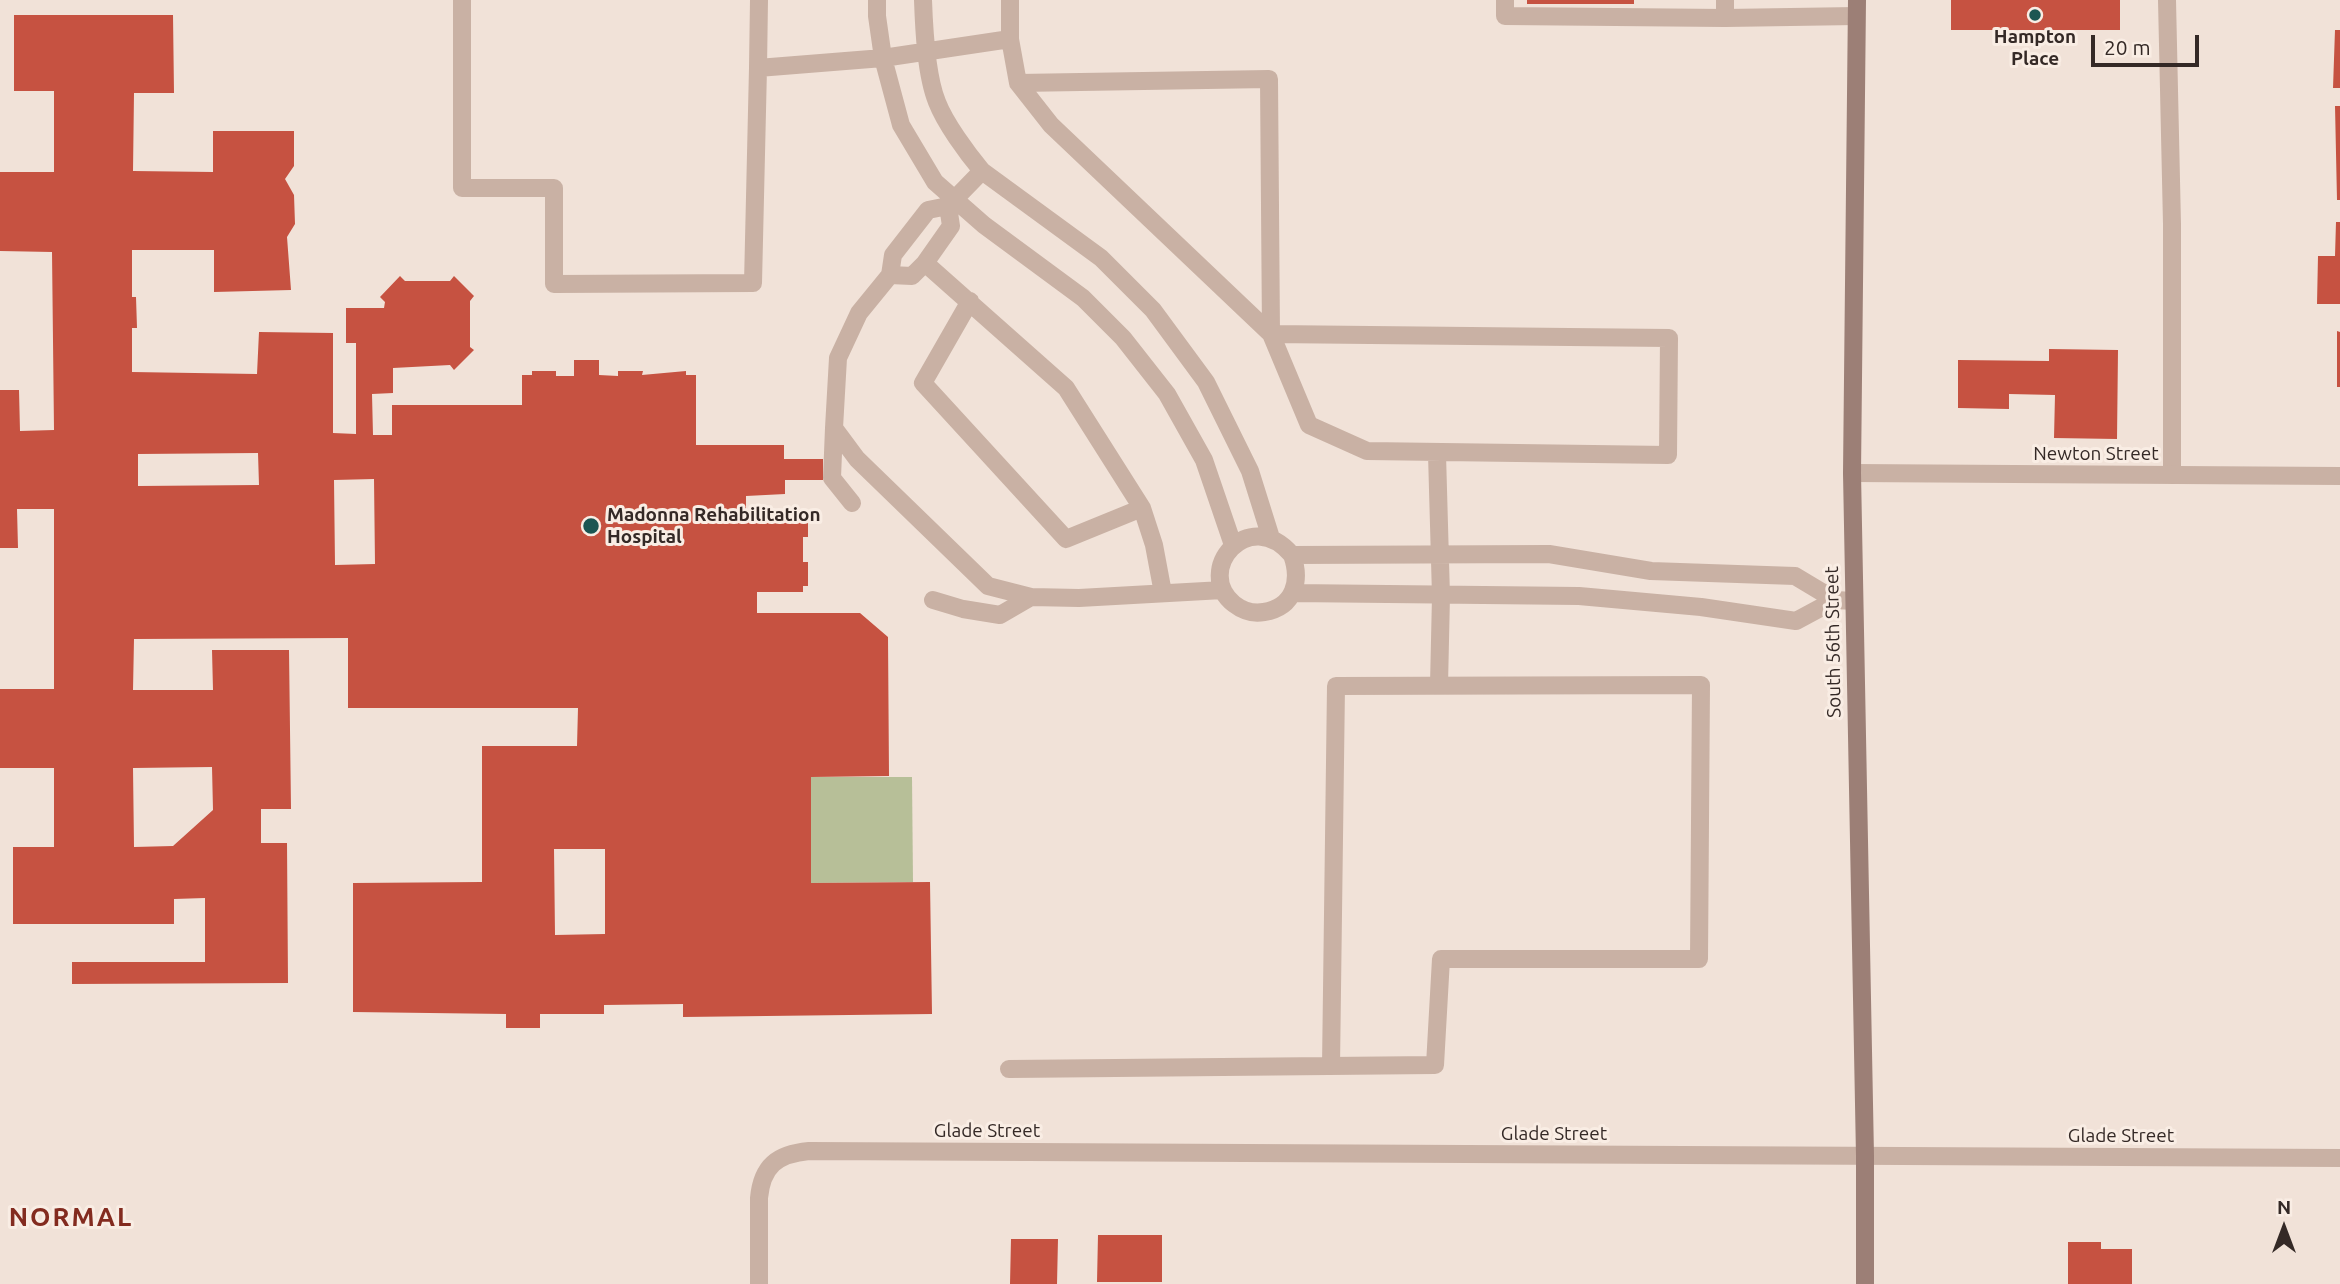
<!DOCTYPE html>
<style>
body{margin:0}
#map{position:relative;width:2340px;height:1284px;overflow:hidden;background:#f1e2d8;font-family:Ubuntu,sans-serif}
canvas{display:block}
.north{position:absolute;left:2249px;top:1193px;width:70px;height:70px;-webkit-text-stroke:5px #f9ede4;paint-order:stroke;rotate:0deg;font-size:19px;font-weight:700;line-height:28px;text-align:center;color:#342926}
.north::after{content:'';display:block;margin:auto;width:24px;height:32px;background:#342926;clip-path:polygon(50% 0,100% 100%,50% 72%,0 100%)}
.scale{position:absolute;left:2091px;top:35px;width:108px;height:32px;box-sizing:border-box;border:4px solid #342926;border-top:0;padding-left:9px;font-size:21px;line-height:24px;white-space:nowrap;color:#342926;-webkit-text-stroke:5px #f9ede4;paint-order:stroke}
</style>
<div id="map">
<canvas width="2340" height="1284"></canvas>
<div class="north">N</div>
<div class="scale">20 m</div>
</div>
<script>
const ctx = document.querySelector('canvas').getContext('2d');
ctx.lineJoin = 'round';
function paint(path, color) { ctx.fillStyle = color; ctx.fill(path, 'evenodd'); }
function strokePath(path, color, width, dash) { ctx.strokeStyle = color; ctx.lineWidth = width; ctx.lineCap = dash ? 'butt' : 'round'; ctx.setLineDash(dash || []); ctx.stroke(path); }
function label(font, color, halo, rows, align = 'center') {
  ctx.font = font + ' Ubuntu,sans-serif'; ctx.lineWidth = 6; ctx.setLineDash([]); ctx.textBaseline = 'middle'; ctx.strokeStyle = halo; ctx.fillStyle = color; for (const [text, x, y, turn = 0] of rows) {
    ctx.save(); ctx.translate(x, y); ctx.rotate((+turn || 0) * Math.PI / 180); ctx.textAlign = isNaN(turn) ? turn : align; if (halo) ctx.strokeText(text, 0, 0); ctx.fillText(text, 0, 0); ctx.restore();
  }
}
paint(new Path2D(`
 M811,777H912L913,882L811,883Z`), '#b7bf98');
paint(new Path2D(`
 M1527,0H1634V4H1527Z
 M1951,0H2120V30H1951Z
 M14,15H173L174,93H134L133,171L213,172V131H294V166L285,179L294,195L295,224L287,237L291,290L214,292V250H132V297H136L137,328H132V372L257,374L259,332L333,333V433L356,434V343H346V308H384L385,302L380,297L400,276L405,281H450L454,276L474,296L470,301V347L474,350L454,370L450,365L393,368V393L372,394L373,435H392V405H522V375H532V371H556V376H574V360H599V375L618,376V371H643L642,375L686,371V375H696V445H784V459H823V480H785V494L746,496V509H803V514L808,515V537H803V562H808V586H803V592H757V613H860L888,637L889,776L811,777V883L930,882L932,1014L683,1017V1004L604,1005V1014H540V1028H506V1014L353,1012V883L482,882V746H577L578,708H348V638L134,639L133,690H213L212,650H289L291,809H261V843H287L288,983L72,984V962H205V898L174,899V924H13V847H54V768H0V689H54V509H17L18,548H0V390H19L20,431L54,430L52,252L0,251V172H54V91H14ZM258,453L259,485L138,486V454ZM374,479L375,564L335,565L334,480ZM212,767L213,810L173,846L134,847L133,768ZM554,849H605V934L555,935Z
 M2335,30H2340V88H2333Z
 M2335,106H2340V200H2337Z
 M2336,222H2340V304H2317L2318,256H2335Z
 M2337,331L2340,332V387H2337Z
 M2049,349L2118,350L2117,439L2054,438L2055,395L2009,394V409L1958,408V360L2049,361Z
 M1098,1235H1162V1282H1097Z
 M1011,1239H1058L1057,1284H1010Z
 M2068,1242H2101V1249H2132V1284H2068Z`), '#c65241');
strokePath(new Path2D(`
 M462,0V188H554V284L753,283L758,68
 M759,0L758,68L883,58L1010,39
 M877,0V16L883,58L901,125L935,182L984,225L1083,298L1123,338L1167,394L1204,460L1233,545
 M923,0C924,29 926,75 937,102C945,123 967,153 982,171L1101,258L1153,310L1206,382L1250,471L1271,538
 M1010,0V39L1018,83L1051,125L1271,334L1269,79L1018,83
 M1505,0V16L1725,18
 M1725,0V18L1856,16
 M2167,0L2172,224V475
 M982,171L948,206L928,210L893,255L890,275L859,313L838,358L834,428L857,459L988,586L1031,597L1079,598L1223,590
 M925,263L1066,388L1142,508L1154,545L1163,593
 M890,275L912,276L925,263L951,226L948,206
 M970,301L923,383L1066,539L1142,508
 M1271,334L1669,338L1668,455L1367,451L1309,425Z
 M834,428L832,478L852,503
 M1437,454L1441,596L1439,685
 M1292,555C1301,580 1295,607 1264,612C1253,614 1243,611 1234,604C1193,571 1249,504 1292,555L1549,554L1651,571L1795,576L1835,600L1854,601
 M1292,593L1579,596L1701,607L1796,621L1835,600
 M933,600L963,609L1000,615L1031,597
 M1009,1069L1435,1065L1441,959H1699L1701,685L1336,686L1331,1066`), '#c9b1a4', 18);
strokePath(new Path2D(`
 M1852,473L2340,476
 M759,1284V1198C762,1166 777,1154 809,1151L2340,1158`), '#c9b1a4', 18);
strokePath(new Path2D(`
 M1857,0L1852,473L1865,1156V1284`), '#9c7f76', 18);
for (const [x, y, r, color] of [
 [2035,15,7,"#1c5552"],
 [591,526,9,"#1c5552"]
]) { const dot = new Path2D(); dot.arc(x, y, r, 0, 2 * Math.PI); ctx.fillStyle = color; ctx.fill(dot); strokePath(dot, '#f9ede4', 2.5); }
label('bold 19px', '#342926', '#f9ede4', [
 ["Hampton",2035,37],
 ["Place",2035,59],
 ["Madonna Rehabilitation",607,515,"left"],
 ["Hospital",607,537,"left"]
]);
label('19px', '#342926', '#f9ede4', [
 ["Newton Street",2096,454],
 ["South 56th Street",1833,642,-91],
 ["Glade Street",987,1131],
 ["Glade Street",1554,1134],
 ["Glade Street",2121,1136]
]);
ctx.letterSpacing = '2px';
label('bold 26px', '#832b1f', '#f9ede4', [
 ["NORMAL",71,1217]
]);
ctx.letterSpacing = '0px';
</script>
